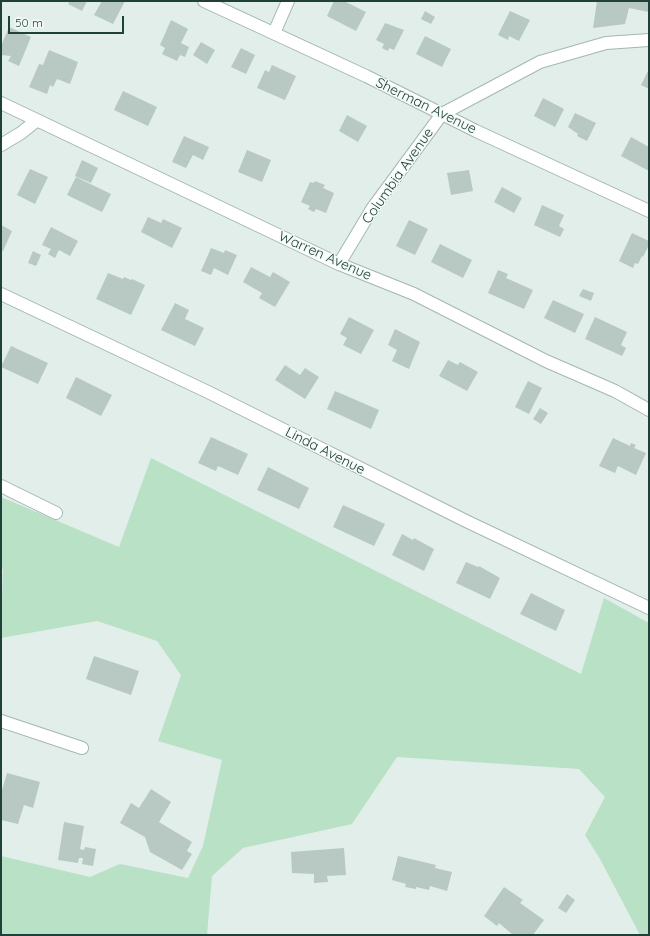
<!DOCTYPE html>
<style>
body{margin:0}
#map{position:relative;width:650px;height:936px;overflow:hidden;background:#e2eee9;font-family:Quicksand,sans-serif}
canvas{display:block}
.frame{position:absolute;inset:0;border:2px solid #20413a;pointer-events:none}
.scale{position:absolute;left:8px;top:16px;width:116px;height:18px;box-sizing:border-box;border:2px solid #20413a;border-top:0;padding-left:5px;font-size:12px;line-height:14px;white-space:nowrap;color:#20413a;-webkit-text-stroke:3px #f3faf7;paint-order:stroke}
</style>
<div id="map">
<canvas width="650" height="936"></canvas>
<div class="frame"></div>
<div class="scale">50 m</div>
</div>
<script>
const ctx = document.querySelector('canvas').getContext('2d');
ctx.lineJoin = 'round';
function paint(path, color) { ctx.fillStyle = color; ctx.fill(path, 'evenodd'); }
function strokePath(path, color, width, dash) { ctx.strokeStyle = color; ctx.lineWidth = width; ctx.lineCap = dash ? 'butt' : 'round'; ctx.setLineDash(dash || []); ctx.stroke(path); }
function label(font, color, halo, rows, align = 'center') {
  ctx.font = font + ' Quicksand,sans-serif'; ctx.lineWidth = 3; ctx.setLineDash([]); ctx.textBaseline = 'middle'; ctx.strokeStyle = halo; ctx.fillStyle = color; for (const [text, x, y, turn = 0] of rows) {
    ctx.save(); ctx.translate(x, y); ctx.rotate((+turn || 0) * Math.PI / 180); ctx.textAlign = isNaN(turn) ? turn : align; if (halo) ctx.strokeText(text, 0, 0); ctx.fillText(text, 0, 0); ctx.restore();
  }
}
paint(new Path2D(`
 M151,458L581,674L604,598L649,623V935H640L600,859L585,835L605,797L579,769L397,757L352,824L243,848L212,876L207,935H1V856L90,877L120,864L188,878L203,846L222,760L158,741L181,675L157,641L97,621L1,638L3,569H1V497L119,547Z`), '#b9e1c6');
paint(new Path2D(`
 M70,1H87L82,11L68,4Z
 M102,1H125L113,24L94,15Z
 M334,1H344L366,12L356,31L327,16Z
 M597,1H649V12L629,8L625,24L593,28Z
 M425,11L435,17L431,24L421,19Z
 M510,11L530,20L519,41L509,36L508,40L498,35Z
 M171,20L188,29L181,43L189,47L185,57L180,55L177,61L162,54L165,48L160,45Z
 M385,23L404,30L394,50L389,48L388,51L382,48L384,44L376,40Z
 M9,27L31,37L19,66L8,61L11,56L1,55V46Z
 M425,36L451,49L442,67L416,54Z
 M201,42L215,50L207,64L193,55Z
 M241,48L255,55L246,74L231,67Z
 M49,50L78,62L70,84L57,79L53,87L50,85L47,94L29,87L39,64L43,65Z
 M272,65L296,76L285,100L257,88L265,70L269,72Z
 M649,69V89L641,85Z
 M123,91L157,107L148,126L114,110Z
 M543,98L564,109L555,127L534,116Z
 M575,113L596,123L587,141L577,136L578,134L568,127Z
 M347,115L367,126L358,142L339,131Z
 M184,136L209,147L203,160L193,155L186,168L172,162Z
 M631,137L649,147V171L621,156Z
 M247,150L271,160L262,182L238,172Z
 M82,160L98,168L91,183L75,176Z
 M30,169L48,177L35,204L17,195Z
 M469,170L473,191L451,195L447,173Z
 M76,177L111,194L102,212L67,195Z
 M315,181L325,185L323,188L334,193L326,213L316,209L314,212L308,209L310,206L301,202L310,182L314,183Z
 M502,187L522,198L514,213L494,202Z
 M542,205L564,215L559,226L564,229L560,237L534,225Z
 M148,217L161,223L163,219L182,228L172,248L141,232Z
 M409,220L428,229L415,255L396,246Z
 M1,225L12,231L3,251L1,250Z
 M51,227L78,241L70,256L59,250L55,258L48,254L51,249L42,245Z
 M632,233L649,241V245L643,257L642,256L638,264L635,263L633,268L619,261Z
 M440,244L472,260L463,278L431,262Z
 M211,248L224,253L225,250L237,255L228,275L214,268L211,275L201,271Z
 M33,251L41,255L36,266L28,263Z
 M251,267L270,277L273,272L290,282L275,307L259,298L262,293L243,282Z
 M498,270L508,274L506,278L533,290L524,309L488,293Z
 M108,273L123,279L124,277L131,280L132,279L145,285L131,315L96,299Z
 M583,289L594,293L591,301L579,296Z
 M553,300L584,314L575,333L544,318Z
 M175,303L189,310L185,319L204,328L195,346L161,330Z
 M349,317L374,330L361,354L343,345L347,338L340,334Z
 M595,317L627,332L621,345L626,348L622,356L585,339Z
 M395,329L420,342L409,369L392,361L397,350L388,345Z
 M11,346L48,363L38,384L1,367Z
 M448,360L458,365L460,362L478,372L467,391L439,376Z
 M285,365L300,375L305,368L319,377L305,399L275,380Z
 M76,377L112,395L101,416L66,398Z
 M528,381L542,388L529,414L515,407Z
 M335,391L379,410L371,429L327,409Z
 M540,408L548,413L541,424L533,419Z
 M211,437L248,454L238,475L218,466L216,471L198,463Z
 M613,438L630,446L631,443L636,445L634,448L646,453L636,475L618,466L615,473L599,466Z
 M268,467L309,488L299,509L257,490Z
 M343,505L385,524L374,546L333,527Z
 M402,534L413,540L414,538L434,549L424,571L392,555Z
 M466,562L478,567L479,566L500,578L490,599L456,583Z
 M531,593L565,610L556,631L520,614Z
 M94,656L139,671L131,695L86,679Z
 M7,773L40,782L33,808L24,805L18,824L1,820V794Z
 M151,789L171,802L159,822L192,842L187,851L192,854L182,870L150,852L145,837L120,823L131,803L139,808Z
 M64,822L84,826L80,849L84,850L85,847L96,849L93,866L82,864L83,858H79L78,863L58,860Z
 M344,848L346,875L327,876L328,882L314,883V874L292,873L291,852Z
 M398,856L436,865L435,868L452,872L447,891L430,886L429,890L416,887V889L405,887L406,884L392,880Z
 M504,887L523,900L520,903L544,920L533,935H513L499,923L497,926L484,916Z
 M567,894L575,900L566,913L558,908Z`), '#b7c9c2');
const minor = new Path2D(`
 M204,1L366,76L476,131L649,211
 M274,33L288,1
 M1,103L339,264L414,294L546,361L615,391L649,410
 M1,145L21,133L36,121
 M339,264L372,209L442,114L540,62L606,43L649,40
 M1,294L208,392L466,521L649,608
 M1,486L56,513
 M1,721L82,748`);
strokePath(minor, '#a4b7b1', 14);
strokePath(minor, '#fff', 12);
label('14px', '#20413a', '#f3faf7', [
 ["Sherman Avenue",426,106,26],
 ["Columbia Avenue",398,176,-55],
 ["Warren Avenue",325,256,24],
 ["Linda Avenue",325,451,27]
]);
</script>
